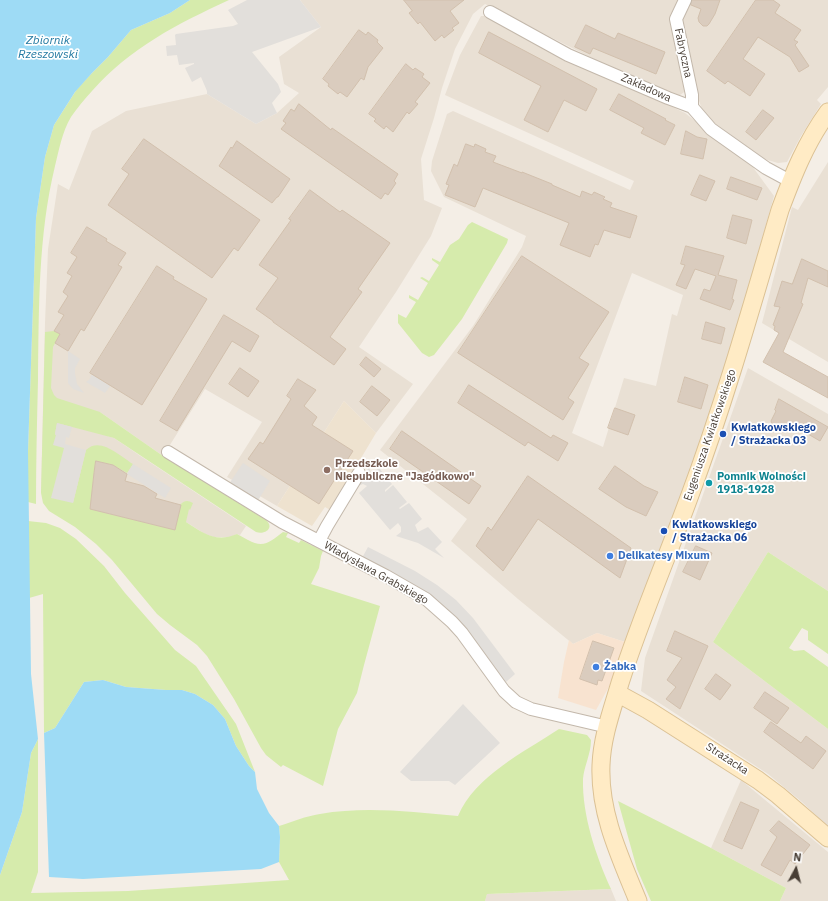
<!DOCTYPE html>
<meta charset="utf-8">
<style>
body{margin:0}
#map{position:relative;width:828px;height:901px;overflow:hidden;background:#f4eee6;font-family:"IBM Plex Sans",sans-serif}
canvas{display:block}
.north{position:absolute;left:776px;top:849px;width:40px;height:40px;-webkit-text-stroke:3px #fff;paint-order:stroke;rotate:7deg;font-size:11px;font-weight:700;line-height:16px;text-align:center;color:#483e35}
.north::after{content:'';display:block;margin:auto;width:14px;height:18px;background:#483e35;clip-path:polygon(50% 0,100% 100%,50% 72%,0 100%)}
</style>
<div id="map">
<canvas width="828" height="901"></canvas>
<div class="north">N</div>
</div>
<script>
const ctx = document.querySelector('canvas').getContext('2d');
ctx.lineJoin = 'round';
function paint(path, color) { ctx.fillStyle = color; ctx.fill(path, 'evenodd'); }
function strokePath(path, color, width, dash) { ctx.strokeStyle = color; ctx.lineWidth = width; ctx.lineCap = dash ? 'butt' : 'round'; ctx.setLineDash(dash || []); ctx.stroke(path); }
function label(font, color, halo, rows, align = 'center') {
  ctx.font = font + ' "IBM Plex Sans",sans-serif'; ctx.lineWidth = 3.5; ctx.setLineDash([]); ctx.textBaseline = 'middle'; ctx.strokeStyle = halo; ctx.fillStyle = color; for (const [text, x, y, turn = 0] of rows) {
    ctx.save(); ctx.translate(x, y); ctx.rotate((+turn || 0) * Math.PI / 180); ctx.textAlign = isNaN(turn) ? turn : align; if (halo) ctx.strokeText(text, 0, 0); ctx.fillText(text, 0, 0); ctx.restore();
  }
}
paint(new Path2D(`
 M300,0H680L687,90L680,95L672,96L596,60L485,4L473,14L455,49L442,88L434,118L421,159L424,200L442,208L431,236L396,292L359,347L413,384L376,433L344,401L277,506L227,477L262,422L205,389L163,456L100,412L108,436L114,438L139,455L246,526L240,535L237,534L231,537H213L205,534L186,522L183,535L98,515L41,493L45,323L48,249L58,184L69,190L92,131L126,111L207,94L256,124L277,113L299,93L284,84L279,57L321,27Z
 M690,0H828V87L817,100L821,104L801,136L787,162L778,163L764,159L712,121L703,112L698,98L681,22Z
 M481,16H491L585,65L685,113L752,166L774,196L726,368L680,499L625,642L597,633L573,644L518,599L451,541L467,519L380,450L473,326L522,247L526,236L444,197L431,171L432,161L447,114L453,111L630,190L634,181L445,95L460,55ZM632,273L683,295L677,316L672,314L656,386L624,378L603,447L572,433Z
 M828,162V362L762,323L792,207L798,210Z
 M748,368L828,414V591L768,552L713,642L828,729V827L802,802L768,774L641,691L645,658Z
 M741,780L828,852V901H780L786,888L711,848Z
 M611,889L616,901H485L487,894Z`), '#e9e0d4');
paint(new Path2D(`
 M597,633L625,642L610,685L596,710L558,698L564,662L569,640L573,644Z`), '#f8e3d0');
paint(new Path2D(`
 M344,401L376,433L330,510L325,507L312,526L277,506Z`), '#eee2cf');
paint(new Path2D(`
 M190,0H229C177,24 130,48 92,91C84,100 77,108 71,117C62,132 59,150 55,166C38,236 39,308 38,380C37,421 36,462 36,504L28,502V451L36,218L45,157L54,125L77,89L92,73L108,57L131,30L170,13Z
 M472,222L508,239L507,243L462,319L434,355L429,357L422,353L398,323V314L406,318L416,302L409,298V295L418,300L428,283L420,278L422,277L429,281L439,265L432,260V258L440,262L450,245L459,239L468,225Z
 M54,331L60,334L53,347L51,388L54,395L57,398L100,412L163,456L266,520C275,528 265,535 256,532L114,438L57,423L55,434L64,447L73,503L86,450C100,436 120,456 133,464L127,473L113,465L96,461L94,473L90,509L175,530L181,505H180C184,500 188,500 193,503L190,510L189,509L186,522C203,533 216,543 237,534C241,536 244,538 248,540C264,549 271,541 283,532L288,533L286,537L299,543L301,540L323,551L321,556L319,568L311,584L380,606L364,665L357,693L338,729L323,786L283,765L281,767L266,755L261,748L234,699L207,656L197,645L170,625L157,614L112,560L96,544L75,527L49,511L43,503L41,493L45,332Z
 M28,521L46,523L60,528L76,539L104,566L125,593L175,650L196,666L236,724L255,772L249,766L236,746L225,719L213,705L195,694L182,690H166L126,687L103,680L84,682L55,728L44,733L43,594L29,598Z
 M768,552L828,591V654L808,640V631L802,628L789,648L794,651L804,650L828,667V729L713,642Z
 M559,729L587,735L591,740C591,754 584,766 583,779C582,815 596,856 611,889L487,894L485,901H0V875L22,812L31,753L38,739V872L31,893L128,891L289,880L279,862L280,837L279,826C292,822 306,816 320,814C366,806 412,812 458,816C475,776 524,752 559,729Z
 M618,801L711,848L786,888L780,901H651L637,869Z`), '#d6ebac');
paint(new Path2D(`
 M247,0H300L321,27L252,52L278,84L281,92L272,103L277,113L256,124L207,94V91L201,77L192,82L185,68L194,64V63L179,65L177,55L167,56L166,46L176,45L175,35L176,34L233,26L238,24L228,10Z
 M68,351L80,359L75,368V373L77,384L84,393L73,389L68,383Z
 M92,374L110,386L105,393L86,382L89,380Z
 M57,423L72,427L69,438L66,437L65,444L86,450L73,503L51,498L64,448L53,445L56,435L55,434Z
 M243,463L270,481L257,502L229,484Z
 M133,464L171,488L165,498L127,474Z
 M369,467L371,474L379,468L392,484L385,490V492L393,485L407,502L399,508L400,509L409,503L422,519L415,525L418,532L428,527L442,542L435,549L444,558L418,543L396,536L401,532V527L398,523L390,530L359,493L367,486L363,484L358,486Z
 M368,547L415,571L437,585L456,600L473,618L515,674L506,682L465,627L444,606L434,598L406,580L362,558Z
 M463,704L500,743L455,785L449,781H411L400,772Z`), '#e2dfdb');
paint(new Path2D(`
 M0,0H190L170,13L131,30L108,57L92,73L75,92L54,125L45,157L36,218L28,451L31,674L38,739L31,753L22,812L0,875Z
 M103,680L126,687L166,690H182L195,694L213,705L225,719L236,746L249,766L255,772L257,789L269,813L279,826L280,837L279,862L261,869L83,879L49,877L44,733L55,728L84,682Z`), '#9edbf5');
const building = new Path2D(`
 M404,0H464L450,11L459,23L452,28L454,30L444,38L442,35L435,41L420,22L418,24L409,13L412,11Z
 M692,0H720L715,14L709,24L707,26H703L699,22L698,18L701,9L691,5Z
 M756,0H773L780,5L775,13L801,30L794,40L798,42L795,45L809,66L799,72L790,57L758,37L743,59L765,74L750,96L728,81L725,84L707,71Z
 M586,25L615,39L618,33L665,52L656,74L593,48L590,54L575,47Z
 M359,30L366,35L368,32L378,40L377,42L383,48L368,67L364,80L361,78L347,97L340,92L338,94L328,86L329,84L323,79Z
 M489,32L597,89L586,111L564,100L548,132L524,120L541,86L479,53Z
 M406,64L413,70L415,68L424,74L422,77L430,83L415,102L418,104L409,114L407,112L393,132L386,126L384,129L374,121L376,119L369,114Z
 M619,94L666,119L665,120L675,125L665,145L641,133L644,128L610,110Z
 M299,104L331,130L332,128L398,174L394,181L396,183L388,195L385,193L381,199L281,129L286,123L283,121L291,109L294,111Z
 M763,110L774,118L756,140L746,132Z
 M686,131L697,137L707,139L703,159L681,154Z
 M144,139L260,220L238,251L234,248L212,278L108,205L129,174L122,169Z
 M237,141L290,179L278,197H277L272,203L219,166L231,147L232,148Z
 M466,144L474,147L475,144L486,149L485,152L496,156L493,162L522,173V172L552,184V185L580,197L582,191L592,195L594,192L605,197L603,199L612,203L610,207L637,216L630,238L604,230L598,245L595,244L590,257L560,245L569,223L483,188L475,207L445,195L449,185L446,184L454,164L457,166Z
 M700,175L715,181L706,201L691,195Z
 M731,177L762,188L757,200L727,189Z
 M310,190L340,212L342,210L390,243L358,289L362,292L330,337L346,349L334,365L273,322V321L256,309L278,278L259,265L291,220L289,219Z
 M733,215L752,220L746,244L727,238Z
 M87,227L107,239L106,241L126,253L118,265L122,267L84,331L81,329L68,351L55,343L60,334L54,331L64,315L58,312L68,296L63,292L72,276L67,273L77,257L71,253Z
 M686,246L724,256L718,275L737,280L732,299L734,300L730,310L700,299L704,289L710,291L716,276L695,269L686,289L676,285L685,265L681,264Z
 M522,256L609,312L579,358L589,364L568,398L574,402L563,420L458,353Z
 M802,259L828,271V287L808,278L801,303L803,304L783,352L828,377V398L763,362L779,333L774,330L775,326L773,325L780,307L774,306L782,281L792,284Z
 M157,266L174,277L173,279L207,299L142,405L90,373Z
 M224,315L259,336L250,352L232,341L177,431L160,421Z
 M706,322L725,328L721,344L702,339Z
 M366,357L381,369L374,377L360,365Z
 M240,368L259,381L248,397L229,384Z
 M685,377L708,385L701,409L678,402Z
 M298,379L316,390L304,406L317,417L312,425L353,451L319,504L248,459L260,442L263,444L291,399L287,396Z
 M469,385L551,438L553,435L568,443L558,461L528,442L525,446L458,403Z
 M372,386L390,400L377,416L360,402Z
 M779,399L828,427L820,441L796,427L783,432L774,428L771,421L776,411L775,410Z
 M615,408L635,415L628,435L608,428Z
 M402,431L481,486L469,504L390,449Z
 M96,461L113,465L127,474L125,481L144,486L157,494L155,498L181,505L175,530L90,509L94,473Z
 M615,466L644,486L658,492L646,516L626,507L599,489Z
 M528,476L631,548L620,578L538,519L503,571L476,546L488,527L491,530Z
 M696,546L712,553L700,580L683,572Z
 M675,631L708,646L680,709L666,699L676,687L667,680L682,658L667,651Z
 M593,641L614,648L602,681L598,680L597,685L580,679Z
 M716,674L731,685L720,700L705,689Z
 M765,692L789,708L777,724L754,708Z
 M771,722L801,743L806,736L826,751L813,769L764,732Z
 M741,802L759,810L742,849L724,841Z
 M779,821L810,845L795,864L790,860L781,876L761,865L777,837L770,831Z`);
paint(building, '#daccbe');
strokePath(building, '#d2c0ad', 1);
const street = new Path2D(`
 M685,0L676,19L692,95V107
 M490,12L568,55L668,98L692,107L711,129L766,168L790,181
 M168,452L282,522L386,576L426,599L452,622L462,633L504,691L516,702L531,709L608,727
 M319,541L327,526L359,473`);
const secondary = new Path2D(`
 M617,693L648,710L758,780L778,795L828,838
 M638,901C620,857 599,813 601,765C602,737 612,710 620,683C640,620 667,558 690,495C725,401 752,305 780,210C793,175 806,142 828,112`);
strokePath(street, '#c3b8ab', 14);
strokePath(secondary, '#dbc194', 19);
strokePath(street, '#fff', 12);
strokePath(secondary, '#ffebc5', 17);
for (const [x, y, r, color] of [
 [723,434,4,"#1a4fb4"],
 [327,470,4,"#8d6e63"],
 [709,483,4,"#0f9aa8"],
 [664,531,4,"#1a4fb4"],
 [610,556,4,"#3f7fe0"],
 [596,667,4,"#3f7fe0"]
]) { const dot = new Path2D(); dot.arc(x, y, r, 0, 2 * Math.PI); ctx.fillStyle = color; ctx.fill(dot); strokePath(dot, '#fff', 1.5); }
label('11px', '#483e35', '#fff', [
 ["Fabryczna",683,53,78],
 ["Zakładowa",646,88,24],
 ["Eugeniusza Kwiatkowskiego",710,435,-71],
 ["Władysława Grabskiego",376,573,29],
 ["Strażacka",727,759,33]
]);
label('bold 11px', '#164399', '#fff', [
 ["Kwiatkowskiego",731,428],
 ["/ Strażacka 03",731,441],
 ["Kwiatkowskiego",672,525],
 ["/ Strażacka 06",672,538]
], 'left');
label('bold 11px', '#785e54', '#fff', [
 ["Przedszkole",335,464],
 ["Niepubliczne \"Jagódkowo\"",335,477]
], 'left');
label('bold 11px', '#0d838f', '#fff', [
 ["Pomnik Wolności",717,477],
 ["1918-1928",717,490]
], 'left');
label('bold 11px', '#366cbe', '#fff', [
 ["Delikatesy Mixum",618,556],
 ["Żabka",604,667]
], 'left');
label('italic 12px', '#237aa2', '#fff', [
 ["Zbiornik",48,41],
 ["Rzeszowski",48,55]
]);
</script>
